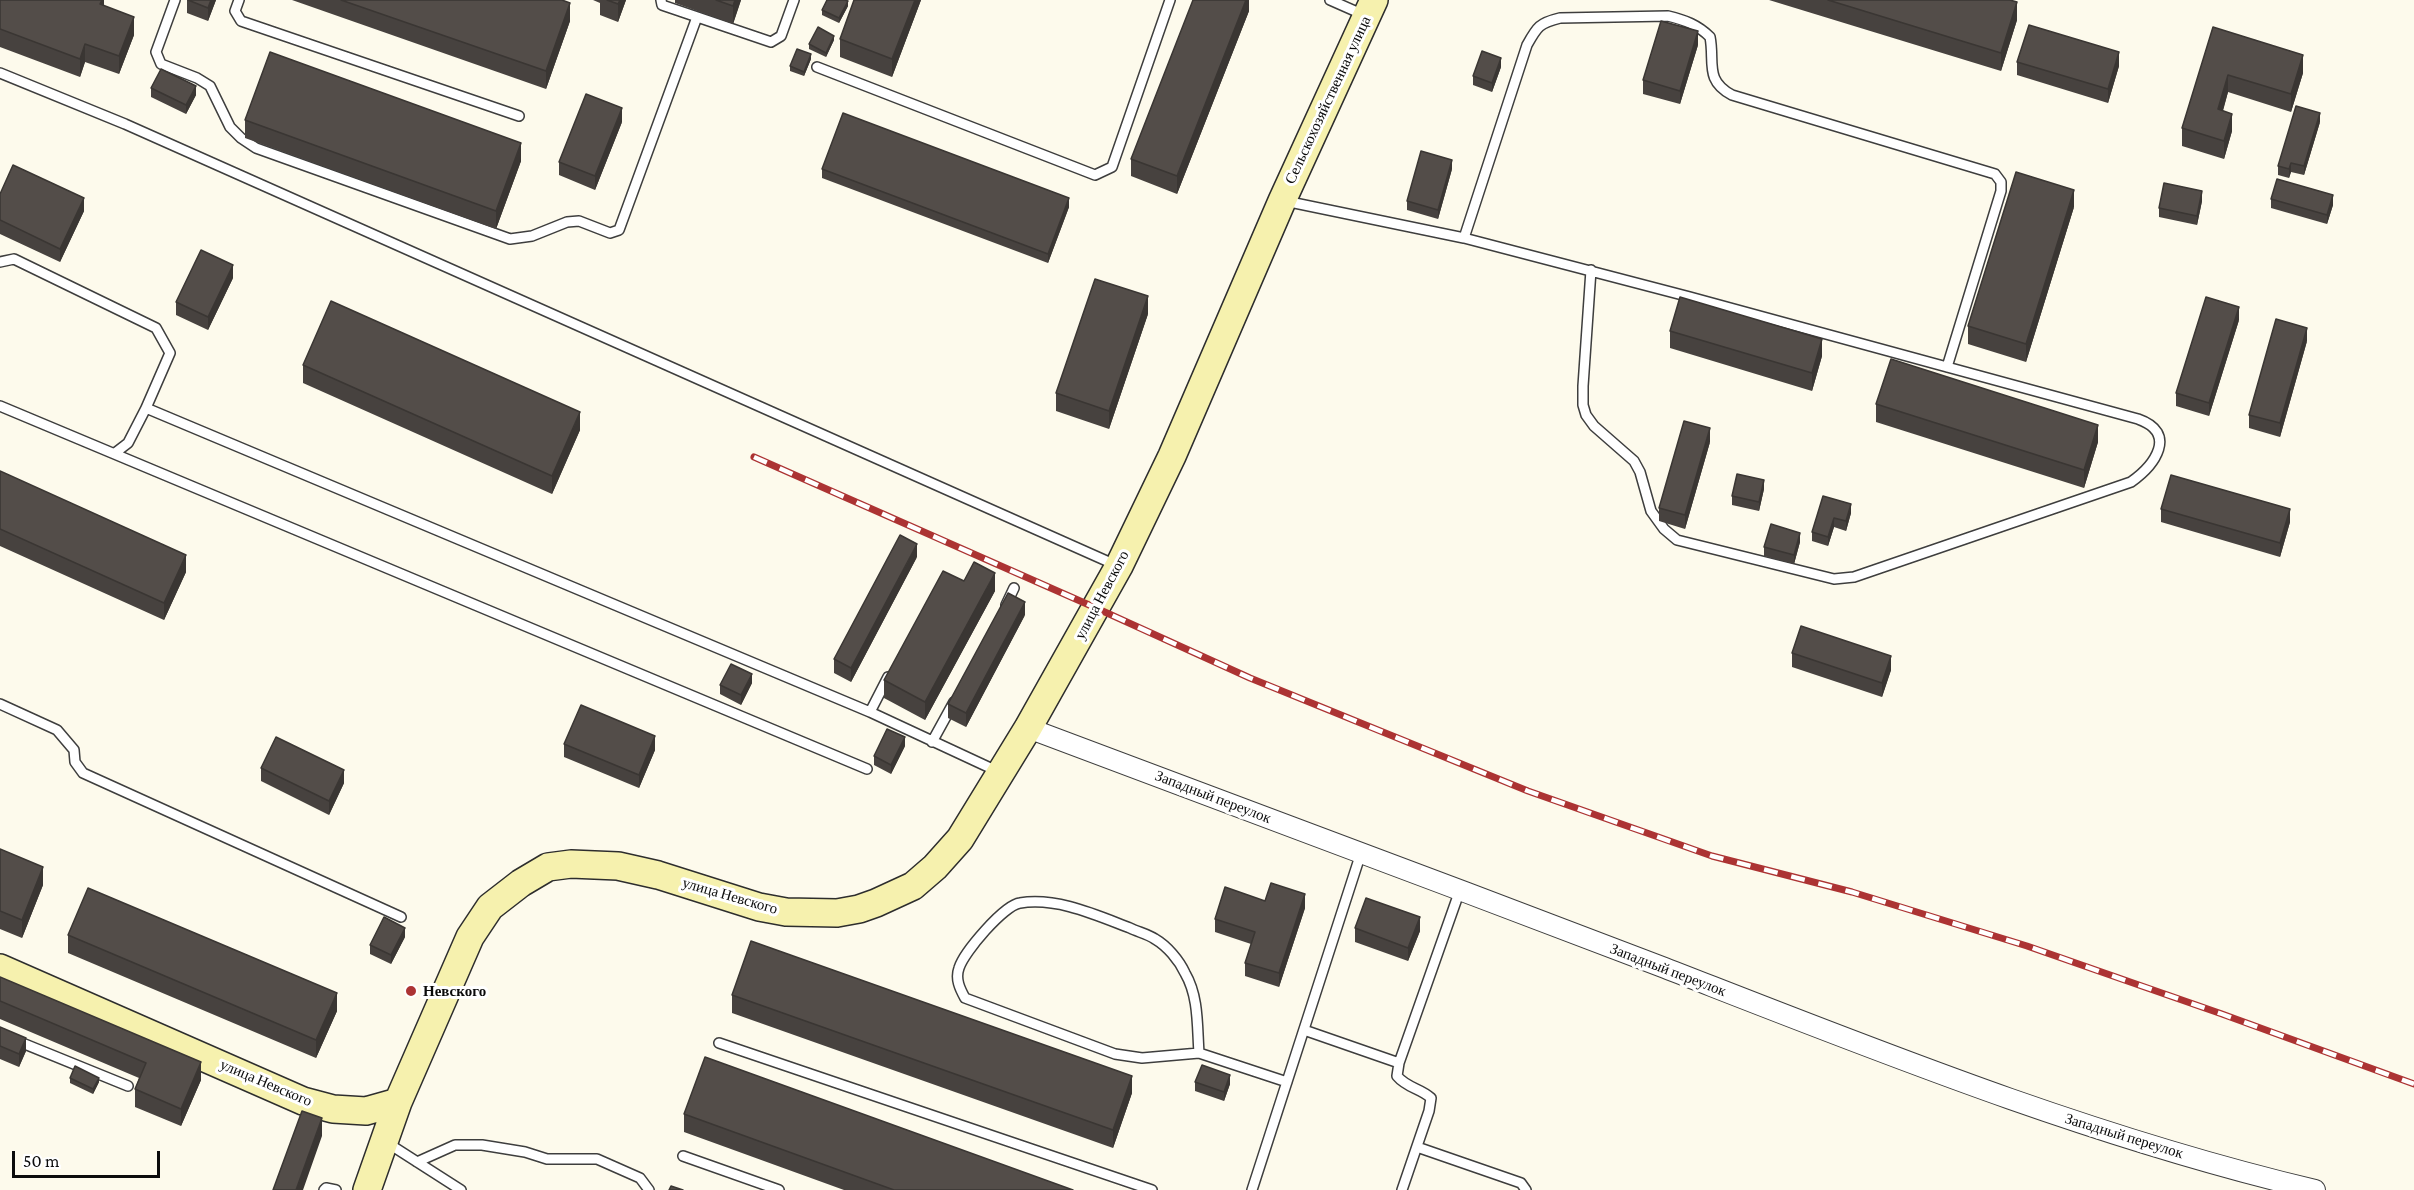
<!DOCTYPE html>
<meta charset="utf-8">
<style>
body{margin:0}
#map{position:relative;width:2414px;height:1190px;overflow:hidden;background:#fdfaec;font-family:"Crimson Pro",serif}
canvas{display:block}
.scale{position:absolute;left:12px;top:1151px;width:148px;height:27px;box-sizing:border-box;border:3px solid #0b0b0b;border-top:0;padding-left:8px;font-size:18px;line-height:21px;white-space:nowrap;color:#0b0b0b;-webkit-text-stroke:4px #fff;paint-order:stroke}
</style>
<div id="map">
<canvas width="2414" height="1190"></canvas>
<div class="scale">50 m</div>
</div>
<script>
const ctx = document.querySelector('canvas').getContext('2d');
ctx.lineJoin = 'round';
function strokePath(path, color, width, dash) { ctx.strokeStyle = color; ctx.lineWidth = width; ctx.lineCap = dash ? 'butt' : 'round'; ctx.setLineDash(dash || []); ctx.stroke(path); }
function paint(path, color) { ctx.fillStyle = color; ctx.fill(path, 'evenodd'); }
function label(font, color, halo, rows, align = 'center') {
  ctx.font = font + ' "Crimson Pro",serif'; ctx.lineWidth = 6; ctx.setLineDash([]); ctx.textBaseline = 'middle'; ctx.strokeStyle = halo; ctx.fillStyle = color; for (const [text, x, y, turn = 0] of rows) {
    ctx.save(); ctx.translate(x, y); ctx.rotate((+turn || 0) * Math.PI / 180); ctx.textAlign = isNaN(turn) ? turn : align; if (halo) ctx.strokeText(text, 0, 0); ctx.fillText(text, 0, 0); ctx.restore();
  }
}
const lane = new Path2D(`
 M175,0L156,52L161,64L197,78L210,86L230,127L241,138L256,148L510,239L532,236L567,222L579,221L610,233L619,230L697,17
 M239,0L235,11L241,21L519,116
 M661,0L662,5L771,42L781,36L794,0
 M1330,0L1364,15
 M817,67L1095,175L1112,167L1170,0
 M0,73L125,124L1118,566
 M1285,201L1464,238L1690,297L2138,419C2178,433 2155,465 2131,482L1854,577L1834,579L1677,540L1664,529L1651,511L1640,472L1634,461L1594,426L1586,415L1583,405V386L1591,270
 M1464,238L1527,45C1537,27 1539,23 1560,18L1668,16C1685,20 1698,25 1710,37C1715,62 1704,80 1732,95L1995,174L2001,182V191L1947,367
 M0,262L14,259L156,328L170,353L146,408L870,712L999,772
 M0,406L867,769
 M115,453L128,443L146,408
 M1006,605L1014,588
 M0,704L57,730L74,750L75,762L83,773L401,917
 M870,712L888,677
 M932,742L954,702
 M1304,1030L1399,1063
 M0,1034L128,1086
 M719,1043L1152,1190
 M1199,1053L1142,1058L1115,1054L965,998C960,989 955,979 959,968C964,952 1004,905 1020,903C1057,897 1096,915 1130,928C1138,932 1148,934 1155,939C1167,946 1179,960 1185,973C1199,997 1197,1026 1199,1053L1287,1082
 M386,1142L461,1190
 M1417,1147L1521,1183L1526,1190
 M683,1156L779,1190
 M417,1162L455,1145H482L525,1152L547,1159H597L640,1178L649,1190
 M324,1190L326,1188L336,1190
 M1252,1190L1361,853
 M1402,1190L1429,1111L1431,1098C1420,1088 1407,1088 1397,1076L1399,1063L1460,890`);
const street = new Path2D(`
 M1028,728C1240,807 1453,887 1665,968C1878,1051 2091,1137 2315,1190`);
const secondary = new Path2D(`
 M0,968L303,1101L333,1109L366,1111L398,1102
 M367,1190L398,1102L470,937L490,907L521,883L548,867L571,864L618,866L658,875L759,907L786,912L837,913L859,909L876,903L913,886L935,867L960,839L1028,728L1119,566L1172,456L1282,201L1374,0`);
strokePath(lane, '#3e3e3e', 12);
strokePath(street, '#3e3e3e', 22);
strokePath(secondary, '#2d2d2d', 30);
strokePath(lane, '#fff', 9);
strokePath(street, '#fff', 20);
strokePath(secondary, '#f6f1ae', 27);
const rail = new Path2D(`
 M754,457L1096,608L1250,678L1528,791L1712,856L1852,892L2027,946L2222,1014L2414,1084`);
strokePath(rail, '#ac3333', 7);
strokePath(rail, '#fff', 4.5, [14]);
paint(new Path2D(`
 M0,0H104V6L134,35L119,74L85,62L80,77L0,47Z
 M187,0H216L208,21L187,13Z
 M292,0H562L570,21L546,89Z
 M593,0H626L618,22L600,15V3Z
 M675,0H741L733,24L675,3Z
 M854,0H921L892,77L840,57V39Z
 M1249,0V11L1177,194L1131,176V159Z
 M1769,0H2010L2017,20L2001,71Z
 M848,6L839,23L822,15V10Z
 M2213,27L2303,73L2291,112L2228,92L2223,111L2232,131L2224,159L2182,146V128Z
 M834,40L826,57L809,49V44Z
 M1698,45L1680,104L1643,94V80Z
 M811,59L804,76L790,71V66Z
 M2017,62L2119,66L2108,103L2017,75Z
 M1501,67L1492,92L1473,85V76Z
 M151,88L196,95L186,114L151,97Z
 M245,120L521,161L496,229L245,138Z
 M622,122L595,190L559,175V162Z
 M2320,122L2304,175L2291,172L2289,178L2278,175V166Z
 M822,169L1069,207L1048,263L822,178Z
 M1452,169L1438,219L1407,210V201Z
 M0,194L84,211L60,262L0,234Z
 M2271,199L2333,205L2327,224L2271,208Z
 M2202,201L2197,225L2159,217V208Z
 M2074,207L2026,362L1968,344V326Z
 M233,278L208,330L176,315V302Z
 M1148,314L1109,429L1056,411V393Z
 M2239,320L2209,416L2176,406V393Z
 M1670,331L1822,356L1812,391L1670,348Z
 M2307,341L2280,437L2249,428V415Z
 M303,365L580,430L552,494L303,383Z
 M1876,404L2098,442L2084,488L1876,422Z
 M1710,442L1685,529L1659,521V508Z
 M0,471L186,572L164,620L0,546Z
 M1764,489L1759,511L1732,505V496Z
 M1823,496L1851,513L1846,531L1834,527L1828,546L1812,541V532Z
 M2161,509L2290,522L2280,557L2161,522Z
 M1800,542L1794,564L1764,556V547Z
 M917,557L851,682L834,673V659Z
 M964,581L995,591L925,720L884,698V680Z
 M1025,615L966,727L948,718V704Z
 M1792,653L1891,670L1882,697L1792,667Z
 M752,683L741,705L720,694V685Z
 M564,744L655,750L639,788L564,757Z
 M905,746L891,774L874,765V756Z
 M261,768L344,783L329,815L261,781Z
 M0,849L43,885L22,938L0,929Z
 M1265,901L1305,908L1279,987L1245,976V963L1251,944L1215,932V919Z
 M1355,928L1420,931L1408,961L1355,942Z
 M68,935L337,1011L316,1058L68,953Z
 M405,937L391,964L370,954V945Z
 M0,977L201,1080L181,1126L135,1107V1089L139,1078L0,1019Z
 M732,995L1132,1093L1113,1148L732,1013Z
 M0,1027L26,1051L19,1067L0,1059Z
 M70,1078L99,1082L93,1094L70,1083Z
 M1195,1082L1230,1084L1224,1101L1195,1091Z
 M684,1114L1073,1190H844L684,1132Z`), '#47423f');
paint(new Path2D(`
 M102,0H104V12L100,4Z
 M211,0H216L208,21V8Z
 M620,0H626L618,22V4Z
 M735,0H741L733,24V6Z
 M915,0H921L892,77V59Z
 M1246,0H1249V11L1177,194V176Z
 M848,1V6L839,23V18Z
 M2017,2V20L2001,71V53Z
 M570,3V21L546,89V71Z
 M134,17V35L119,74V56Z
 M1698,31V45L1680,104V91Z
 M834,36V40L826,57V53Z
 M85,44V62L80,77V59Z
 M2119,52V66L2108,103V89Z
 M811,54V59L804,76V72Z
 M2303,55V73L2291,112V94Z
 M1501,58V67L1492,92V83Z
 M2228,75V92L2218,127V109Z
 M196,86V95L186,114V105Z
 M622,108V122L595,190V176Z
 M2320,113V122L2304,175V166Z
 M2232,114V131L2224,159V141Z
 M521,143V161L496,229V211Z
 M1452,160V169L1438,219V210Z
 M2291,163V172L2289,178V169Z
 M2074,190V207L2026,362V344Z
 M2202,191V201L2197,225V216Z
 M2333,195V205L2327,224V215Z
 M84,198V211L60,262V249Z
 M1069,198V207L1048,263V254Z
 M233,265V278L208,330V317Z
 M1148,296V314L1109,429V411Z
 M2239,307V320L2209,416V403Z
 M2307,328V341L2280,437V423Z
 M1822,339V356L1812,391V373Z
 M580,412V430L552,494V476Z
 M2098,425V442L2084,488V470Z
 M1710,428V442L1685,529V515Z
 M1764,480V489L1759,511V502Z
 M1851,504V513L1846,531V521Z
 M2290,509V522L2280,557V543Z
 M1834,518V527L1828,546V537Z
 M1800,533V542L1794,564V555Z
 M917,544V557L851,682V668Z
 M186,555V572L164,620V603Z
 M995,573V591L925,720V702Z
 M1025,602V615L966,727V713Z
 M1891,656V670L1882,697V683Z
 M752,674V683L741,705V695Z
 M655,736V750L639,788V775Z
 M905,737V746L891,774V765Z
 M344,770V783L329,815V801Z
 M43,867V885L22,938V920Z
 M1305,894V908L1279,987V973Z
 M1420,917V931L1408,961V948Z
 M405,928V937L391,964V955Z
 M337,993V1011L316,1058V1040Z
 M26,1038V1051L19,1067V1054Z
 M201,1062V1080L181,1126V1109Z
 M1230,1075V1084L1224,1101V1092Z
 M1132,1076V1093L1113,1148V1130Z
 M99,1078V1082L93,1094V1089Z
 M322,1118V1136L303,1190H296Z`), '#3a3633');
const building = new Path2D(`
 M0,0H102L100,4L134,17L119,56L85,44L80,59L0,29Z
 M188,0H211L208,8Z
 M341,0H562L570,3L546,71Z
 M607,0H620L618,4Z
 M716,0H735L733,6Z
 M827,0H845L848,1L839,18L822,10Z
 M854,0H915L892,59L840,39Z
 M1193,0H1246L1177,176L1131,159Z
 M1828,0H2010L2017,2L2001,53Z
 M1661,21L1698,31L1680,91L1643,80Z
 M2029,25L2119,52L2108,89L2017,62Z
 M818,27L834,36L826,53L809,44Z
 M2213,27L2303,55L2291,94L2228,75L2218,109L2232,114L2224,141L2182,128Z
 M797,49L811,54L804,72L790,66Z
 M1482,51L1501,58L1492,83L1473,76Z
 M270,52L521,143L496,211L245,120Z
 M161,69L196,86L186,105L151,88Z
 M586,94L622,108L595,176L559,162Z
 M2296,106L2320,113L2304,166L2291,163L2289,169L2278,166Z
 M843,113L1069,198L1048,254L822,169Z
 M1421,151L1452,160L1438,210L1407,201Z
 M13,165L84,198L60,249L0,220V194Z
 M2016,172L2074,190L2026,344L1968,326Z
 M2277,179L2333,195L2327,215L2271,199Z
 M2164,183L2202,191L2197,216L2159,208Z
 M201,250L233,265L208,317L176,302Z
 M1095,279L1148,296L1109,411L1056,393Z
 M1680,297L1822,339L1812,373L1670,331Z
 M2206,297L2239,307L2209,403L2176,393Z
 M331,301L580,412L552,476L303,365Z
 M2276,319L2307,328L2280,423L2249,415Z
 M1891,359L2098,425L2084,470L1876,404Z
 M1684,421L1710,428L1685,515L1659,508Z
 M0,471L186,555L164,603L0,529Z
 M1737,474L1764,480L1759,502L1732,496Z
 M2171,475L2290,509L2280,543L2161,509Z
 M1823,496L1851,504L1846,521L1834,518L1828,537L1812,532Z
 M1771,524L1800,533L1794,555L1764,547Z
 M900,535L917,544L851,668L834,659Z
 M974,562L995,573L925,702L884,680L943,571L964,581Z
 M1008,593L1025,602L966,713L948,704Z
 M1801,626L1891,656L1882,683L1792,653Z
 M731,664L752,674L741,695L720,685Z
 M581,705L655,736L639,775L564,744Z
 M887,729L905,737L891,765L874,756Z
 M276,737L344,770L329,801L261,768Z
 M0,849L43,867L22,920L0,911Z
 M1271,883L1305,894L1279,973L1245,963L1255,932L1215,919L1225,887L1265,901Z
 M88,888L337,993L316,1040L68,935Z
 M1366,898L1420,917L1408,948L1355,928Z
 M384,917L405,928L391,955L370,945Z
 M751,941L1132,1076L1113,1130L732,995Z
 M0,977L201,1062L181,1109L135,1089L146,1063L0,1001Z
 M0,1027L26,1038L19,1054L0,1046Z
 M705,1057L1073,1190H894L684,1114Z
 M1202,1065L1230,1075L1224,1092L1195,1082Z
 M75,1066L99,1078L93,1089L70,1078Z
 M302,1111L322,1118L296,1190H273Z
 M671,1186L683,1190H669Z`);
paint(building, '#534d49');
strokePath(building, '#3a3633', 1.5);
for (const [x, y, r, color] of [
 [411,991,6,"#ac3333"]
]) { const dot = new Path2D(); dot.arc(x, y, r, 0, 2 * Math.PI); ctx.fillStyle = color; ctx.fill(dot); strokePath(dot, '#fff', 2); }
label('15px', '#0b0b0b', '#fff', [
 ["Сельскохозяйственная улица",1328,100,-65],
 ["улица Невского",1102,595,-62],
 ["Западный переулок",1213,797,21],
 ["улица Невского",730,896,16],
 ["Западный переулок",1668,970,21],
 ["улица Невского",266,1083,23],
 ["Западный переулок",2124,1136,17]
]);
label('bold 15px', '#0b0b0b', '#fff', [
 ["Невского",423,991]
], 'left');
</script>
